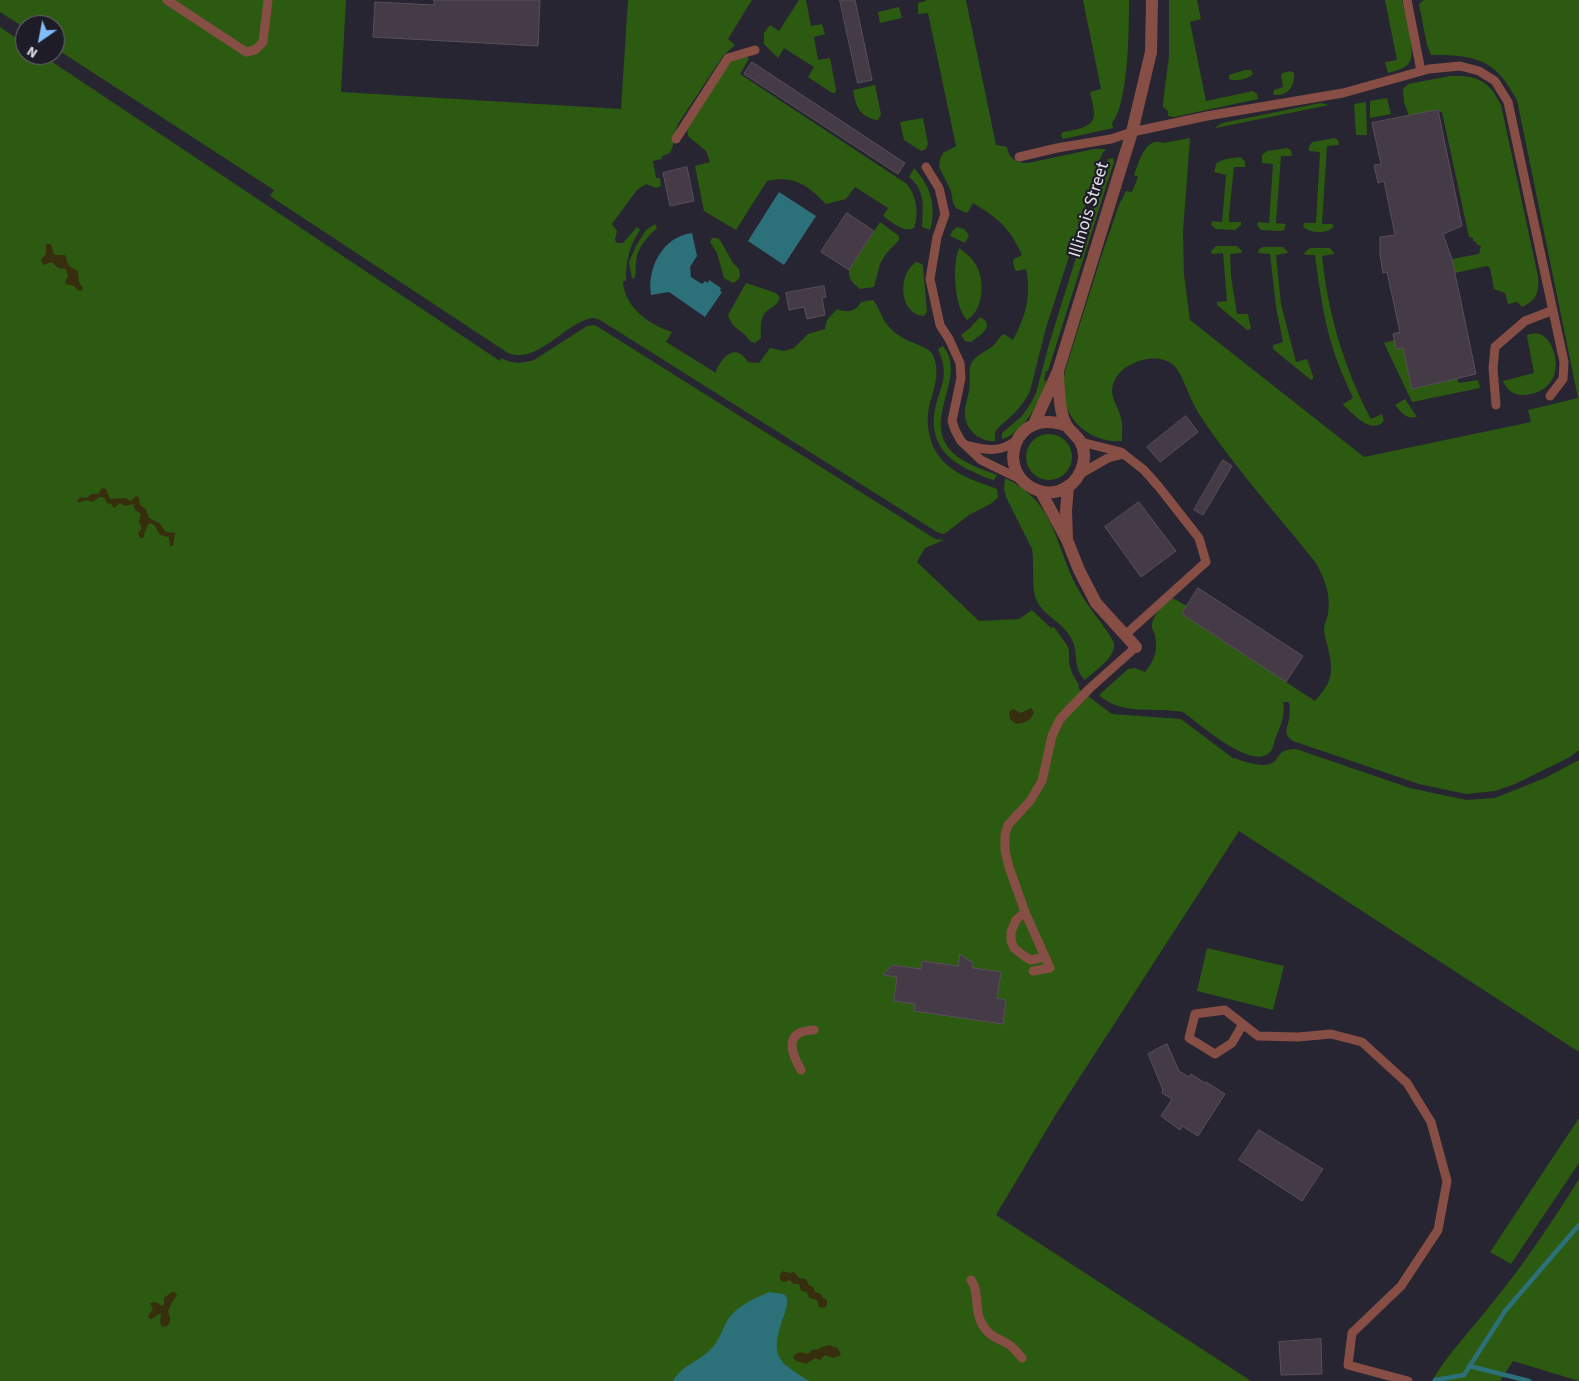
<!DOCTYPE html>
<style>
body{margin:0}
#map{position:relative;width:1579px;height:1381px;overflow:hidden;background:#272531;font-family:"Source Sans 3",sans-serif}
canvas{display:block}
.north{position:absolute;left:15px;top:15px;width:50px;height:50px;box-sizing:border-box;background:#1d1c27;border:1px solid #6c6b75;border-radius:50%;rotate:213deg;font-size:14px;font-weight:700;line-height:20px;text-align:center;color:#e2e1e9}
.north::after{content:'';display:block;margin:auto;width:18px;height:22px;background:#80bdfa;clip-path:polygon(50% 0,100% 100%,50% 72%,0 100%)}
</style>
<div id="map">
<canvas width="1579" height="1381"></canvas>
<div class="north">N</div>
</div>
<script>
const ctx = document.querySelector('canvas').getContext('2d');
ctx.lineJoin = 'round';
function paint(path, color) { ctx.fillStyle = color; ctx.fill(path, 'evenodd'); }
function strokePath(path, color, width, dash) { ctx.strokeStyle = color; ctx.lineWidth = width; ctx.lineCap = dash ? 'butt' : 'round'; ctx.setLineDash(dash || []); ctx.stroke(path); }
function label(font, color, halo, rows, align = 'center') {
  ctx.font = font + ' "Source Sans 3",sans-serif'; ctx.lineWidth = 4.5; ctx.setLineDash([]); ctx.textBaseline = 'middle'; ctx.strokeStyle = halo; ctx.fillStyle = color; for (const [text, x, y, turn = 0] of rows) {
    ctx.save(); ctx.translate(x, y); ctx.rotate((+turn || 0) * Math.PI / 180); ctx.textAlign = isNaN(turn) ? turn : align; if (halo) ctx.strokeText(text, 0, 0); ctx.fillText(text, 0, 0); ctx.restore();
  }
}
paint(new Path2D(`
 M0,0H346L341,92L621,109L628,0H752L728,39L735,45L723,56L678,124C674,134 675,144 670,153L662,156V159L653,161L656,178H660L661,186L656,188L646,184L637,190L612,224L617,231L615,240L617,243H623L637,227L640,230C629,246 626,261 626,280L623,282C625,308 650,325 672,332L666,342L716,373C717,365 728,349 739,353C743,355 746,359 748,362L759,363L770,348L784,351L794,348L808,334L825,329L827,320L837,309C846,313 856,312 861,302L873,300C879,307 881,316 886,323C889,328 895,333 900,336C909,343 929,346 933,355C940,372 935,386 930,403C924,426 930,453 951,468C964,478 981,483 997,489L998,497L992,503L969,515L947,532L943,534L937,532L600,320C597,319 595,318 592,318C590,318 587,319 585,320C561,329 535,364 508,353L270,196L274,190L55,48V25H25V28L0,12Z
 M799,0H806L811,26L822,24L825,34L814,37L818,60L830,58L836,90L835,93H832L808,77L814,67L784,48L778,58L764,44V33L770,25L779,31Z
 M926,0H966L996,145L1007,147C1009,159 1016,163 1028,163L1094,149H1106L1102,154L1046,328L1030,391C1022,408 1010,417 997,429L995,432V441C977,442 963,427 965,409C966,403 968,397 969,391C971,382 968,371 971,364C975,355 988,351 995,344C997,341 999,338 1002,335L1004,334L1013,340C1025,318 1032,295 1026,269L1017,271L1015,270L1013,262L1014,259L1022,255C1010,228 998,218 973,203L968,212L966,213L956,208L953,203L951,191L939,167L940,159L943,153L956,146L928,13L918,14V3L926,1Z
 M1083,0H1129C1129,27 1129,103 1112,123L1113,128L1063,139L1061,135L1063,132C1072,130 1092,129 1094,116C1095,111 1091,98 1090,92L1101,89Z
 M1169,0H1197L1201,19L1190,22L1206,101L1253,91L1257,94L1258,99L1174,117L1168,116V111L1163,107V103L1169,56Z
 M1385,0H1402C1405,13 1417,52 1409,63C1405,69 1395,71 1388,73L1385,62L1397,60Z
 M1424,0H1579V750L1570,757L1515,784L1495,791L1466,794L1419,784L1293,741C1283,734 1287,729 1289,719C1290,714 1290,707 1289,702H1283C1286,715 1280,727 1275,739C1274,744 1273,750 1269,753C1251,770 1198,723 1183,712C1155,707 1121,716 1099,695L1128,669L1135,668L1145,672C1155,660 1158,650 1155,635C1154,632 1152,630 1152,627C1151,617 1164,604 1169,596L1187,606L1182,614L1315,701C1332,682 1334,673 1328,648C1327,642 1324,635 1324,629C1324,624 1327,619 1328,614C1331,594 1325,580 1316,563C1279,517 1239,472 1205,423C1202,418 1198,413 1195,407C1189,396 1181,370 1172,364C1155,351 1121,363 1114,382C1108,396 1118,405 1121,418C1123,425 1122,433 1122,441C1092,443 1065,422 1063,391C1062,385 1064,378 1065,371L1102,254L1119,205L1126,191L1132,192L1138,177L1134,175C1139,163 1145,136 1163,143L1190,138L1183,232L1184,275L1190,320L1364,457L1531,422L1528,410L1578,398L1517,100C1511,90 1505,79 1496,71C1480,55 1452,55 1431,55L1427,45L1419,4Z
 M899,7L902,18L880,23L878,12Z
 M0,27L25,44V55H42L500,361L501,358C514,364 520,364 534,360L587,326L595,325L929,535L935,539L944,540L925,548L917,562L979,621L1019,619L1032,610L1051,628L1054,627L1067,645L1069,650V663L1072,673L1079,685L1078,686L1080,690L1112,714L1181,719L1234,759L1235,758C1244,762 1260,767 1270,764C1281,761 1274,749 1296,749L1410,788L1466,800L1495,798L1545,778L1579,760V1052L1239,831L1056,1114L996,1215L1251,1381H0Z
 M746,56L749,59L740,74L907,184C917,197 919,213 914,228C903,233 892,222 883,216L888,208L855,187L846,199L826,204C808,186 795,175 767,181L736,230L704,211L695,166L710,162L706,151L688,136L687,128L726,67L733,60Z
 M1245,70H1251L1253,74C1249,79 1235,82 1229,79V75Z
 M1290,71L1294,73C1295,86 1288,96 1275,95L1273,94L1274,90L1283,87L1281,75L1283,73Z
 M1450,76C1477,75 1489,80 1501,105L1538,276C1539,293 1537,300 1522,307L1517,302L1508,304L1505,293L1494,289L1490,268L1487,266L1455,273L1452,259L1479,254L1481,246L1477,245L1476,242L1473,241V238L1469,237L1442,112H1440L1438,110L1409,116L1404,102L1403,89L1408,84Z
 M875,85L881,114L878,120H876C858,115 856,106 853,90Z
 M1387,98L1391,114L1370,118V101Z
 M1366,102L1367,135H1356L1354,104Z
 M1321,103L1329,105L1216,128L1217,126L1222,123Z
 M923,118L928,144L926,149L921,151L904,140L900,122Z
 M1334,138L1338,140L1339,144L1338,145L1327,146L1322,224H1332L1334,226C1328,235 1310,233 1303,227L1304,223H1316L1320,152L1309,151C1308,147 1310,144 1313,142Z
 M1287,148L1291,150L1292,156H1281L1276,223L1286,224L1284,230L1281,231L1261,230L1257,225L1258,222L1269,223L1273,164L1262,163V155L1267,151Z
 M1241,157L1245,162V167H1234L1229,215V222H1241V225L1235,230L1216,229L1211,225L1212,221L1222,222L1226,175L1214,172C1215,171 1215,166 1216,164C1220,159 1234,158 1241,157Z
 M1113,158L1114,163L1111,171L1048,371H1046L1044,380L1046,381C1041,401 1023,434 1002,439V433L1022,416L1031,403L1036,393L1049,344L1104,168L1108,159Z
 M914,168C930,185 937,206 930,230L922,227C923,207 926,191 909,177Z
 M880,222L899,236V240L885,255L880,264L874,287L860,289C853,283 848,280 849,270Z
 M655,224L657,228C647,237 637,248 636,262C635,268 637,273 634,279L632,278L629,262L636,246L646,230Z
 M957,227L964,229L969,235L965,243L950,236L952,231Z
 M712,238H717L720,240L733,263L739,269L740,276L738,280L733,283L724,278L717,253L710,242Z
 M1216,246H1237L1242,251L1241,253L1230,254L1231,276L1237,314H1248L1251,328L1249,330H1247L1217,305V302L1227,301L1223,253L1212,254L1211,251Z
 M1263,247H1283L1288,252L1287,253L1276,255L1281,304L1296,362L1307,359L1313,376V379L1311,380L1273,349V345L1283,342L1276,307L1270,254L1258,253L1259,249Z
 M959,248C965,252 972,258 976,265C985,280 984,310 967,320C954,306 952,266 959,248Z
 M1310,248H1330L1334,253V254L1322,256C1328,314 1344,368 1371,419L1382,414L1384,421C1371,435 1355,415 1344,406L1343,404L1353,398C1348,387 1343,376 1339,366C1325,330 1320,293 1315,255H1305L1304,253Z
 M916,262L922,264L923,267L927,312L924,316C900,315 896,276 916,262Z
 M746,283L776,293L780,298C777,305 774,306 768,310C759,317 761,328 761,338L755,343C748,341 749,339 745,335C736,326 733,329 728,315Z
 M980,317L986,321L987,327L983,333L971,342L965,341L961,335L970,328Z
 M1529,334C1532,334 1537,333 1540,334C1545,336 1549,341 1551,345C1563,370 1552,394 1523,395C1513,395 1507,390 1503,381L1534,373L1527,336Z
 M1395,340L1397,349L1403,348L1412,388L1457,379L1459,383L1478,380L1480,388L1412,402L1384,343Z
 M943,346C970,379 915,424 958,457C969,465 984,470 997,475L994,480C988,479 982,476 976,473C951,463 931,446 934,416C937,389 952,379 938,349Z
 M1405,399L1417,417C1405,419 1402,413 1395,405Z
 M1026 457a23 23 0 1 1 46 0a23 23 0 1 1-46 0Z
 M1005,478C1057,503 1054,544 1078,589C1088,608 1105,625 1114,643C1116,658 1095,670 1085,680C1072,667 1079,654 1072,640C1065,624 1046,617 1038,603C1030,591 1035,565 1032,549L1006,497L1004,489Z
 M1207,948L1284,966L1273,1010L1197,991Z
 M1579,1118V1163L1511,1264L1490,1252Z
 M1579,1179V1381L1513,1361L1500,1381H1432C1449,1352 1473,1328 1493,1302C1525,1263 1552,1222 1579,1179Z`), '#2c5a10');
paint(new Path2D(`
 M46,244H50C53,247 52,252 55,255H65L69,266L78,271L79,282L83,288L82,290L79,291L74,286L66,284L65,282L68,276L66,269L58,268L52,262L43,265L41,260L46,254Z
 M102,488L106,489L110,499L125,498L131,501L136,496L139,497L140,505L146,509L149,518L159,523L166,532L175,533L173,546H170L169,537L160,535L155,526L151,523L148,524L143,538H140L138,533L142,528L139,522L141,514L135,510L133,504L125,506L120,503L114,508L111,504L107,503L105,498L102,497H99L93,502L86,500L79,503L77,501L80,497L86,498L92,494H98Z
 M1031,708L1034,712C1031,721 1025,723 1016,724L1010,719L1009,712L1013,709L1021,713Z
 M783,1271L789,1273L794,1272L799,1278L806,1279L809,1285L813,1287L815,1292L821,1294L823,1298L827,1300V1305L825,1308L819,1307L817,1300L809,1298L807,1292L801,1291L799,1284H793L790,1280L784,1282L780,1280V1275Z
 M172,1292H175L177,1295L172,1302L168,1311C169,1317 173,1320 167,1326L162,1327L160,1323L161,1314C157,1313 155,1319 150,1319L148,1316L153,1309L150,1303L156,1302L162,1306L164,1304V1298Z
 M829,1345L838,1348L841,1355L833,1358L825,1355L820,1360L815,1358L806,1364C801,1361 795,1363 793,1357C797,1350 803,1353 808,1354L812,1350L819,1349L822,1347Z`), '#362e0d');
paint(new Path2D(`
 M779,192L816,216L784,265L748,241Z
 M692,233L697,256L690,267L691,277L702,284L705,281L708,283L709,280L721,288L720,291L722,292L705,317L669,292L651,295C647,268 662,237 692,233Z
 M769,1292L784,1294L787,1298C788,1306 785,1313 782,1321C770,1358 779,1362 809,1381H673C683,1364 699,1362 712,1348C719,1341 722,1330 727,1321C735,1307 755,1298 769,1292Z`), '#2c707a');
strokePath(new Path2D(`
 M1469,1366L1529,1381
 M1435,1380L1464,1375L1505,1311L1579,1225`), '#2c707a', 4.5);
const building = new Path2D(`
 M434,0H540L538,46L373,37L375,2L434,5Z
 M840,0H855L872,80L858,83Z
 M752,62L905,163L898,174L744,74Z
 M1438,110L1462,226L1443,234L1452,259L1476,374L1412,389L1403,348L1396,349L1393,334L1400,332L1387,272L1383,273L1380,255V237L1395,235L1384,181L1378,183L1374,165L1381,164L1372,123Z
 M687,167L694,201L670,206L663,173Z
 M847,213L874,231L849,270L821,252Z
 M824,286L826,297L822,298L825,315L807,319L804,307L789,310L786,293Z
 M1186,416L1198,432L1160,462L1147,447Z
 M1223,460L1232,466L1203,515L1194,510Z
 M1139,502L1176,551L1141,577L1105,527Z
 M1198,588L1303,656L1286,682L1182,614Z
 M960,954L973,963V968L1001,972L997,998L1006,1000L1003,1024L914,1011L915,1004L894,1001L897,977L883,975L892,965L921,969L922,961L958,966Z
 M1167,1044L1179,1071L1189,1077L1191,1074L1205,1083L1206,1082L1225,1094L1198,1136L1182,1126L1180,1130L1161,1116L1172,1099L1162,1093L1163,1090L1148,1054Z
 M1259,1130L1323,1169L1302,1201L1239,1160Z
 M1321,1339L1322,1374L1281,1375L1279,1342Z`);
paint(building, '#453b46');
strokePath(building, '#594f5a', 1);
strokePath(new Path2D(`
 M167,0L246,52L255,50L263,42L268,0
 M1407,0L1421,71
 M676,139L728,58L755,50
 M1019,157L1057,148L1111,139L1132,132L1207,116L1343,93L1429,69L1460,66L1479,71L1495,81L1508,102L1564,362L1563,379L1550,396
 M926,167L939,188L945,214L937,237L930,279L940,325L949,339L960,363L961,378L952,421L955,430L961,441L981,460L1022,480
 M1496,405L1493,368L1495,347L1525,321L1551,311
 M1081,442L1121,452L1144,470L1159,487L1199,538L1206,562L1125,635
 M965,445C985,450 999,454 1017,440
 M1080,474L1108,458L1124,454
 M1025,912L1016,920L1011,932V941L1014,948L1024,956L1031,960L1045,957
 M1033,971L1050,968L1025,912L1009,867L1005,851V835L1008,825L1030,801L1042,781L1052,736L1060,719L1089,689L1136,647
 M1243,1024L1232,1043L1215,1054L1189,1038L1195,1014L1225,1010L1258,1036L1298,1037L1331,1034L1362,1042L1407,1083L1431,1122L1447,1181L1438,1230L1401,1286L1352,1333L1348,1365L1408,1381
 M801,1070C790,1051 784,1031 814,1030
 M971,1280C980,1292 974,1309 981,1322C987,1335 997,1338 1008,1344C1013,1347 1018,1353 1022,1358`), '#864e44', 9);
strokePath(new Path2D(`
 M1058,374C1059,389 1059,414 1067,426C1071,432 1076,435 1080,441C1090,459 1080,484 1059,491C1052,493 1044,493 1037,490C993,473 1014,405 1067,426
 M1034,424L1058,371L1132,132L1151,52L1152,0
 M1041,492L1067,540L1079,570L1096,603L1136,647
 M1067,538L1066,511L1068,486`), '#864e44', 12);
label('18px', '#e2e1e9', '#1d1c27', [
 ["Illinois Street",1090,210,-73]
]);
</script>
